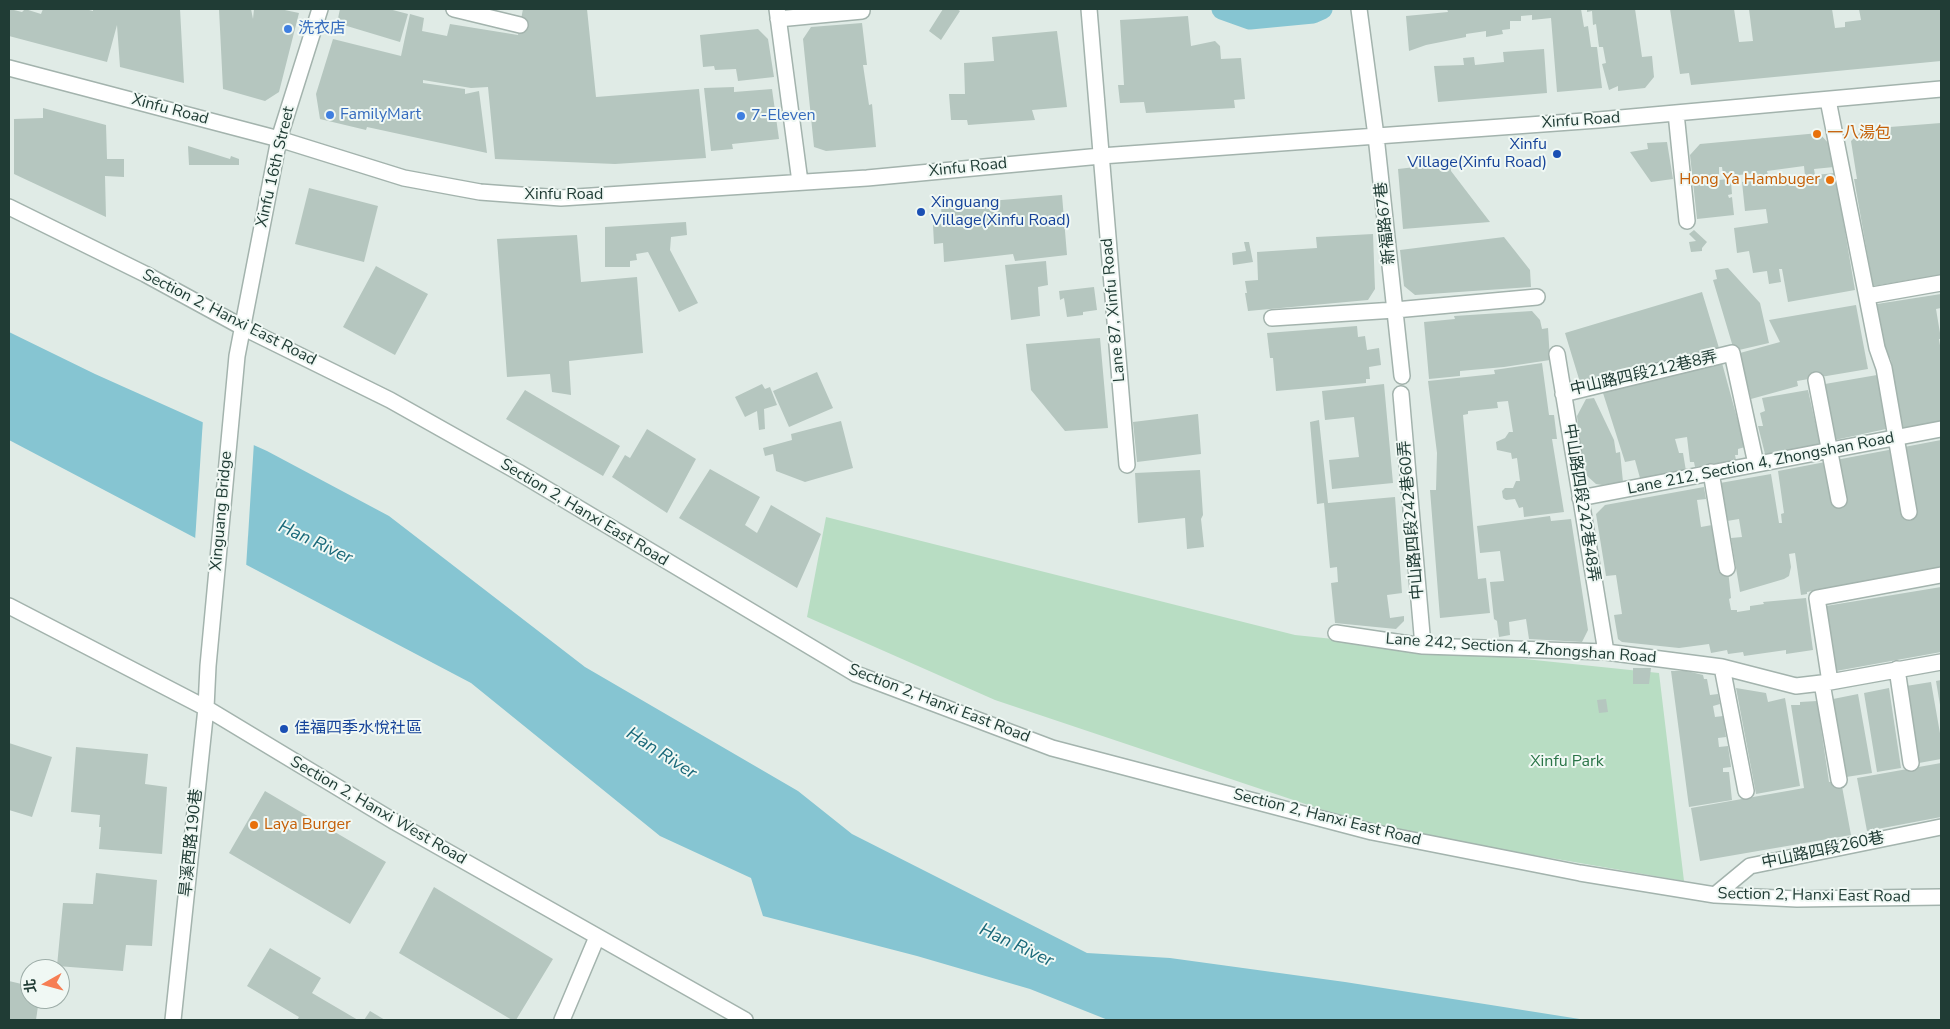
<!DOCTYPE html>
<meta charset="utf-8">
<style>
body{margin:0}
#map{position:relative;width:1950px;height:1029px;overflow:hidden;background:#e0ebe6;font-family:"Nunito Sans","Noto Sans TC",sans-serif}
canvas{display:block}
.frame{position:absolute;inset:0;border:10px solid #203c35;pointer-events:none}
.north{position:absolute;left:20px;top:959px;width:50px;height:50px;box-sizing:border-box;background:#f0f8f4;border:1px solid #9dada8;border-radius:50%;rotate:263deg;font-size:14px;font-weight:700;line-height:20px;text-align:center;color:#203c35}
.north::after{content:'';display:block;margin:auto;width:18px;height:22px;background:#f67e54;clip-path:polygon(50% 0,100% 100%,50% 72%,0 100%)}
</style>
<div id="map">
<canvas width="1950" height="1029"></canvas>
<div class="frame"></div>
<div class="north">北</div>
</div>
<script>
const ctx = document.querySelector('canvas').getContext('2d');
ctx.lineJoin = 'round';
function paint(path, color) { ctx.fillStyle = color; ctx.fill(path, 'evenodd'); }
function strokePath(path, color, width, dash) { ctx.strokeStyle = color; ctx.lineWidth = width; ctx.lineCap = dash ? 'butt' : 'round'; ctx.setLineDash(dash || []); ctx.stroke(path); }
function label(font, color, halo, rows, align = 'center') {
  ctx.font = font + ' "Nunito Sans","Noto Sans TC",sans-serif'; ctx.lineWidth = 4; ctx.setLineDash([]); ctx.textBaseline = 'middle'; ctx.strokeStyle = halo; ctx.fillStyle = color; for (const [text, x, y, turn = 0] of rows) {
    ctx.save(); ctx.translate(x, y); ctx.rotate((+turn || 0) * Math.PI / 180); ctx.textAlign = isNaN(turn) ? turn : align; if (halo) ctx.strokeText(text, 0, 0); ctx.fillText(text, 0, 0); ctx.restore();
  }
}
paint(new Path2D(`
 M826,517L1295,635L1659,673L1684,881L1377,828L995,700L807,617Z`), '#b8ddc3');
paint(new Path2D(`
 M9,332L95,374L267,451L389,516L585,667L798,791L852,834L1087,953L1170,958L1345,982L1586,1020H1108L1030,989L917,956L763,916L751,878L660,836L471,683L9,440Z`), '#86c5d2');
paint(new Path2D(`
 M203,419L254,442L246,568L195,541Z`), '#e0ebe6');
strokePath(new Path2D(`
 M1222,9L1250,19L1313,13L1322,9`), '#86c5d2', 21);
paint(new Path2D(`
 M10,9L22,12L25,9L41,14L43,9H85L93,11V9H180L184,83L120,67L117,25L107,62L9,36Z
 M219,9H251L253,19L254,9H280L299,13L279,92L265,101L223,89Z
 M340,9H389L408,14L400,42L337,23Z
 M523,9H587L596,97L699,89L706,158L615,164L495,159L488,87L471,88L423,80V83L465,89V94L479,91L487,153L367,127L366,130L320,119L316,94L333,39L401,56L410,14L424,18L422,31L447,36L450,24L518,35Z
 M943,9H957L960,11L941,40L929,31Z
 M1447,9H1581L1584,27L1588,26L1591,47H1597L1602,88L1557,92L1551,18L1532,20V15L1521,16V21H1510V29L1502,30L1503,34L1486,37V31L1466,34V37L1426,45L1409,51L1406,16L1448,12Z
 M1587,9H1635L1642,57L1652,56L1654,77L1645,88L1618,91V86L1609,90L1602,64L1606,63L1603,47H1599L1596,24L1593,25L1592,11L1587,12Z
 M1670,9H1734L1739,42L1753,41L1749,9H1832L1835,28L1845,27V22L1861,20L1859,9H1941V61L1691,85L1689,73L1680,74Z
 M1188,16L1191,46L1215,41L1220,46L1221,59L1241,58L1245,99L1234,100L1235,108L1146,113L1144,102L1120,103L1118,85H1124L1120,20Z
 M862,23L867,65H863L869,105L872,104L876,147L826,151L814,147L803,39L811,27Z
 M758,29L768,39L774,77L738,81L736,69L715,70L714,66L703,67L700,35Z
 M1057,31L1067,107L1032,110L1035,120L968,125L967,120H951L949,94H965L964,63L994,61L992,37Z
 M1544,49L1547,93L1438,102L1434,66L1464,65L1463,58L1474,57L1475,65L1504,62L1503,52Z
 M734,87V92L772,89L779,139L732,144L733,149L711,151L704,88Z
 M43,108L106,125L107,159H124V177L105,176L106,217L14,174V119L43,118Z
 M1941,123V275L1873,286L1854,179H1857L1851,141L1864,129Z
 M1819,133L1831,146L1834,167L1814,169L1815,175L1835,173L1855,290L1788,302L1782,269H1779L1781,282L1769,284L1767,271L1753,273L1749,251L1737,253L1734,228L1768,223L1766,209L1745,211L1742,182L1758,180L1757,173L1729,176V173L1723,174L1722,167H1719V180L1728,179V182H1731L1732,194L1728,195L1729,198L1732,197L1734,215L1697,219L1690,155L1700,144ZM1804,166L1805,176L1769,180L1767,171Z
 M1667,142L1673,179L1651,182L1630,152L1648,149L1647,143Z
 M188,146L230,159L231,156L239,159V165H189Z
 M1450,163L1451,171L1490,222L1403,229L1398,169Z
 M309,188L378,206L364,262L295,244Z
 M1062,195L1067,255L1015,261L1013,254L944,262L943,243L934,244L933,225L942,224L941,205Z
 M686,222L687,235L671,237L670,250L698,303L679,312L648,252L636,254L637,260L630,261V267H605V227Z
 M1694,230L1707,242L1702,248V251L1691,252L1689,242L1696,241L1689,234Z
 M1373,234L1375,289L1368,300L1248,311L1245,293H1247L1245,281L1258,280L1257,252L1317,248L1316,237Z
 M577,235L581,282L637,277L643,353L569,361L571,395L552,392L550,374L507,377L497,239Z
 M1504,237L1530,270L1531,287L1415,295L1404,286L1400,250Z
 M1244,242H1249L1253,262L1233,265L1232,253L1246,251Z
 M1046,261L1048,285L1038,287L1040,316L1011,320L1005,265Z
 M376,266L428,294L395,355L343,327Z
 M1728,268L1760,303L1769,343L1739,350L1733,347L1713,280L1717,279L1715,270Z
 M1094,287L1097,310L1083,312V315L1067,317L1064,298L1060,300L1059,291Z
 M1702,292L1719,348L1585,383L1579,379L1565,333Z
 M1941,294V308L1936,309L1941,339H1939L1941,352V421L1900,429L1891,360L1886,352L1877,304Z
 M1856,305L1868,369L1797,381L1798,386L1751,399L1740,353L1780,342L1769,320Z
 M1532,311L1540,320L1542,329L1548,328L1550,360L1504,367L1460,371V376L1429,379L1424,322L1455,319L1454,316Z
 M1357,326L1358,337L1365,336L1367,350L1379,348L1381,365L1369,367L1370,379H1366V383L1276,391L1273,358H1270L1267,333Z
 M1100,338L1108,428L1065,431L1031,390L1026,344Z
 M1542,363L1549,415H1554L1557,439H1552L1564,512L1524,517L1523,507L1519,508L1515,499L1506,500L1503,498L1502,491L1505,488H1513L1516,481H1520L1517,458L1512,459L1511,453L1497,450L1496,442L1505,438L1509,432H1513L1508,401L1497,402L1498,408L1468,411V414L1463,415L1478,579L1486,578L1490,613L1440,618L1430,490H1436L1437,453L1428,381L1495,374L1494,370Z
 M1722,363L1745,447L1738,449V455H1735L1736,460L1695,467L1694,462H1690L1687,437L1675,439L1679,453H1683L1686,471L1640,478L1635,460L1625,462L1603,393Z
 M817,372L833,408L789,427L773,391Z
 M1877,375L1886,429L1835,440L1825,384Z
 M762,384L765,389L770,387L777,405L764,409L765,429L759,430L757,411L745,417L735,397Z
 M1384,384L1393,483L1332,489L1329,460L1359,457L1354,417L1325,420L1322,391Z
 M525,390L620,446L603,476L506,419Z
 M1808,390L1820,444L1765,454L1758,426H1763L1760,413L1765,411L1762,398Z
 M1594,398L1614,440L1616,453L1620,452L1623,482L1602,485L1596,484L1586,475L1583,468L1577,416L1586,399Z
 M1198,414L1201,454L1137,462L1133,422Z
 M1319,420L1328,503L1395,497L1402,593L1387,595L1390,618L1404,616V621L1396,629L1335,623L1331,583L1338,582L1337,567L1330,568L1324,503L1317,504L1310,422Z
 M841,421L853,468L805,482L776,471L773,454L765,456L763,448L792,440L791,434Z
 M647,429L696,459L667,513L612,477L625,455L630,458Z
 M1941,440V568L1807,592V594L1801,595L1795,553L1789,554L1791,567L1789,576L1784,579L1740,592L1731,538L1742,537L1739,519L1727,521L1720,483L1771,474L1779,523H1782L1781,514L1784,513L1778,471Z
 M710,469L760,497L745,525L757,533L771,505L821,534L797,588L679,518Z
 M1200,470L1203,515L1201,519L1204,547L1187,549L1185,518L1138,523L1135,473Z
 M1704,487L1706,499L1697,500L1701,527L1712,525L1719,572L1728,570L1731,598L1729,599L1731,610H1737V612L1750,610V606L1764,604L1763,602L1806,598L1813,650L1786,654V650L1744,656L1743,652L1728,654L1727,650L1711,653L1709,644L1679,648L1622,642L1618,639L1614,615L1622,614L1616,575L1606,576L1596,514L1605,505Z
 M1550,516L1551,521L1571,519L1588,630L1582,642L1529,639L1526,619L1509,622L1510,635L1499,637L1497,621L1494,619L1490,582L1504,581L1500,551L1480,553L1477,526Z
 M1941,587V652L1836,671L1826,606Z
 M1633,668H1651L1649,684H1633Z
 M1671,671H1687L1703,675L1704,679H1707L1710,695L1718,694L1720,704L1713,706L1715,717L1723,716L1726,737L1718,738L1719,747L1728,746L1731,767L1723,768V772H1729L1732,800L1689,807Z
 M1941,680V705H1940L1936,681Z
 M1931,682L1941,739V759L1919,763L1906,686Z
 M1736,688L1766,693L1768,702L1785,698L1800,786L1756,794Z
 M1889,688L1901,768L1877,772L1864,693Z
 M1858,694L1872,773L1846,777L1833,699Z
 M1606,699L1608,712L1599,713L1597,700Z
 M1817,701L1829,782L1841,781L1851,835L1700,861L1691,808L1804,788L1791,705H1800V702Z
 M9,743L52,757L32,817L9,810Z
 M76,747L148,754L145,784L167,787L162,854L99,849L101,827H99L100,815L71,812Z
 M1941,763V817L1867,831L1857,778Z
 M265,791L386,862L350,924L229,853Z
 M96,873L157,880L152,946L126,945L123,971L57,966L63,903L93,904Z
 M434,887L553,959L516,1020H512L399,953Z
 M270,948L321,978L312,993L358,1020H297L299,1017L247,986Z
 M9,981L30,986V999H39L36,1020H9Z
 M370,1011L385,1020H364Z`), '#b5c6bf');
const minor = new Path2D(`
 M454,9L520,25
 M777,9L800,182
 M1089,9L1127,465
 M1359,9L1376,136L1402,376
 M778,19L862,11
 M9,68L279,139L404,178L480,192L561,198L867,178L1101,156L1598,120L1941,89
 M1828,100L1877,348L1884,368L1909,512
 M1676,113L1687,221
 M9,207L145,274L244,328L390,400L518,472L856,674L1052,748L1372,832L1580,873L1715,895L1797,899L1941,897
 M1867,296L1941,283
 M1272,318L1395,310L1537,297
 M1557,354L1606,652
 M1816,380L1839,500
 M1401,394L1423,646
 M1563,394L1732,353L1756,464
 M1711,472L1727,568
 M1580,498L1941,429
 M9,606L206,708L395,822L745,1020
 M1336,633L1423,646L1606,652L1722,667L1796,686L1830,682L1941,662
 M1722,667L1746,791
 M1897,669L1911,763
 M1830,682L1817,598L1941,575
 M1822,683L1839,780
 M1715,895L1750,866L1941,827
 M173,1020L206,708L208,666L237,356L279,139L320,9
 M562,1020L597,937`);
strokePath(minor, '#a3b3ad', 18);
strokePath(minor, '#fff', 15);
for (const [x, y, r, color] of [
 [288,29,5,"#3f7fe0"],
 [330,115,5,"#3f7fe0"],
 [741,116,5,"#3f7fe0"],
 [1817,134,5,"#e8710a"],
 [1557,154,5,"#1a4fb4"],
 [1830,180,5,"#e8710a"],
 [921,212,5,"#1a4fb4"],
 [284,729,5,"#1a4fb4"],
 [254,825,5,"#e8710a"]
]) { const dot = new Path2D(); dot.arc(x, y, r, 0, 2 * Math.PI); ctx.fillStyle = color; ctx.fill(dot); strokePath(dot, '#f0f8f4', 2); }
label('16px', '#366cbe', '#f0f8f4', [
 ["洗衣店",298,29],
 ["FamilyMart",340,115],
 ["7-Eleven",751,116]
], 'left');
label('16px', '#203c35', '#f0f8f4', [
 ["Xinfu Road",170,110,15],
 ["Xinfu Road",1581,121,-4],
 ["Xinfu 16th Street",276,167,-77],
 ["Xinfu Road",968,168,-6],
 ["Xinfu Road",564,195],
 ["新福路67巷",1386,223,-96],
 ["Lane 87, Xinfu Road",1114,310,-95],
 ["Section 2, Hanxi East Road",229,318,27],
 ["中山路四段212巷8弄",1644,374,-13],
 ["Lane 212, Section 4, Zhongshan Road",1761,464,-11],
 ["中山路四段242巷48弄",1581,503,81],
 ["Xinguang Bridge",222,511,-85],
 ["Section 2, Hanxi East Road",584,513,31],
 ["中山路四段242巷60弄",1412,520,-95],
 ["Lane 242, Section 4, Zhongshan Road",1521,649,4],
 ["Section 2, Hanxi East Road",939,704,21],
 ["Section 2, Hanxi West Road",378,811,30],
 ["Section 2, Hanxi East Road",1327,818,14],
 ["旱溪西路190巷",192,843,-84],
 ["中山路四段260巷",1823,851,-12],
 ["Section 2, Hanxi East Road",1814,896,1]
]);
label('16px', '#c56008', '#f0f8f4', [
 ["一八湯包",1827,134],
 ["Hong Ya Hambuger",1820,180,"right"],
 ["Laya Burger",264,825]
], 'left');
label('16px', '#164399', '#f0f8f4', [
 ["Xinfu",1547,145,"right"],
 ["Village(Xinfu Road)",1547,163,"right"],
 ["Xinguang",931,203],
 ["Village(Xinfu Road)",931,221],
 ["佳福四季水悅社區",294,729]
], 'left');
label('16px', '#297447', '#f0f8f4', [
 ["Xinfu Park",1567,762]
]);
label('italic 18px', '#196879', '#f0f8f4', [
 ["Han River",315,543,25],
 ["Han River",661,754,33],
 ["Han River",1016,946,25]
]);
</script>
